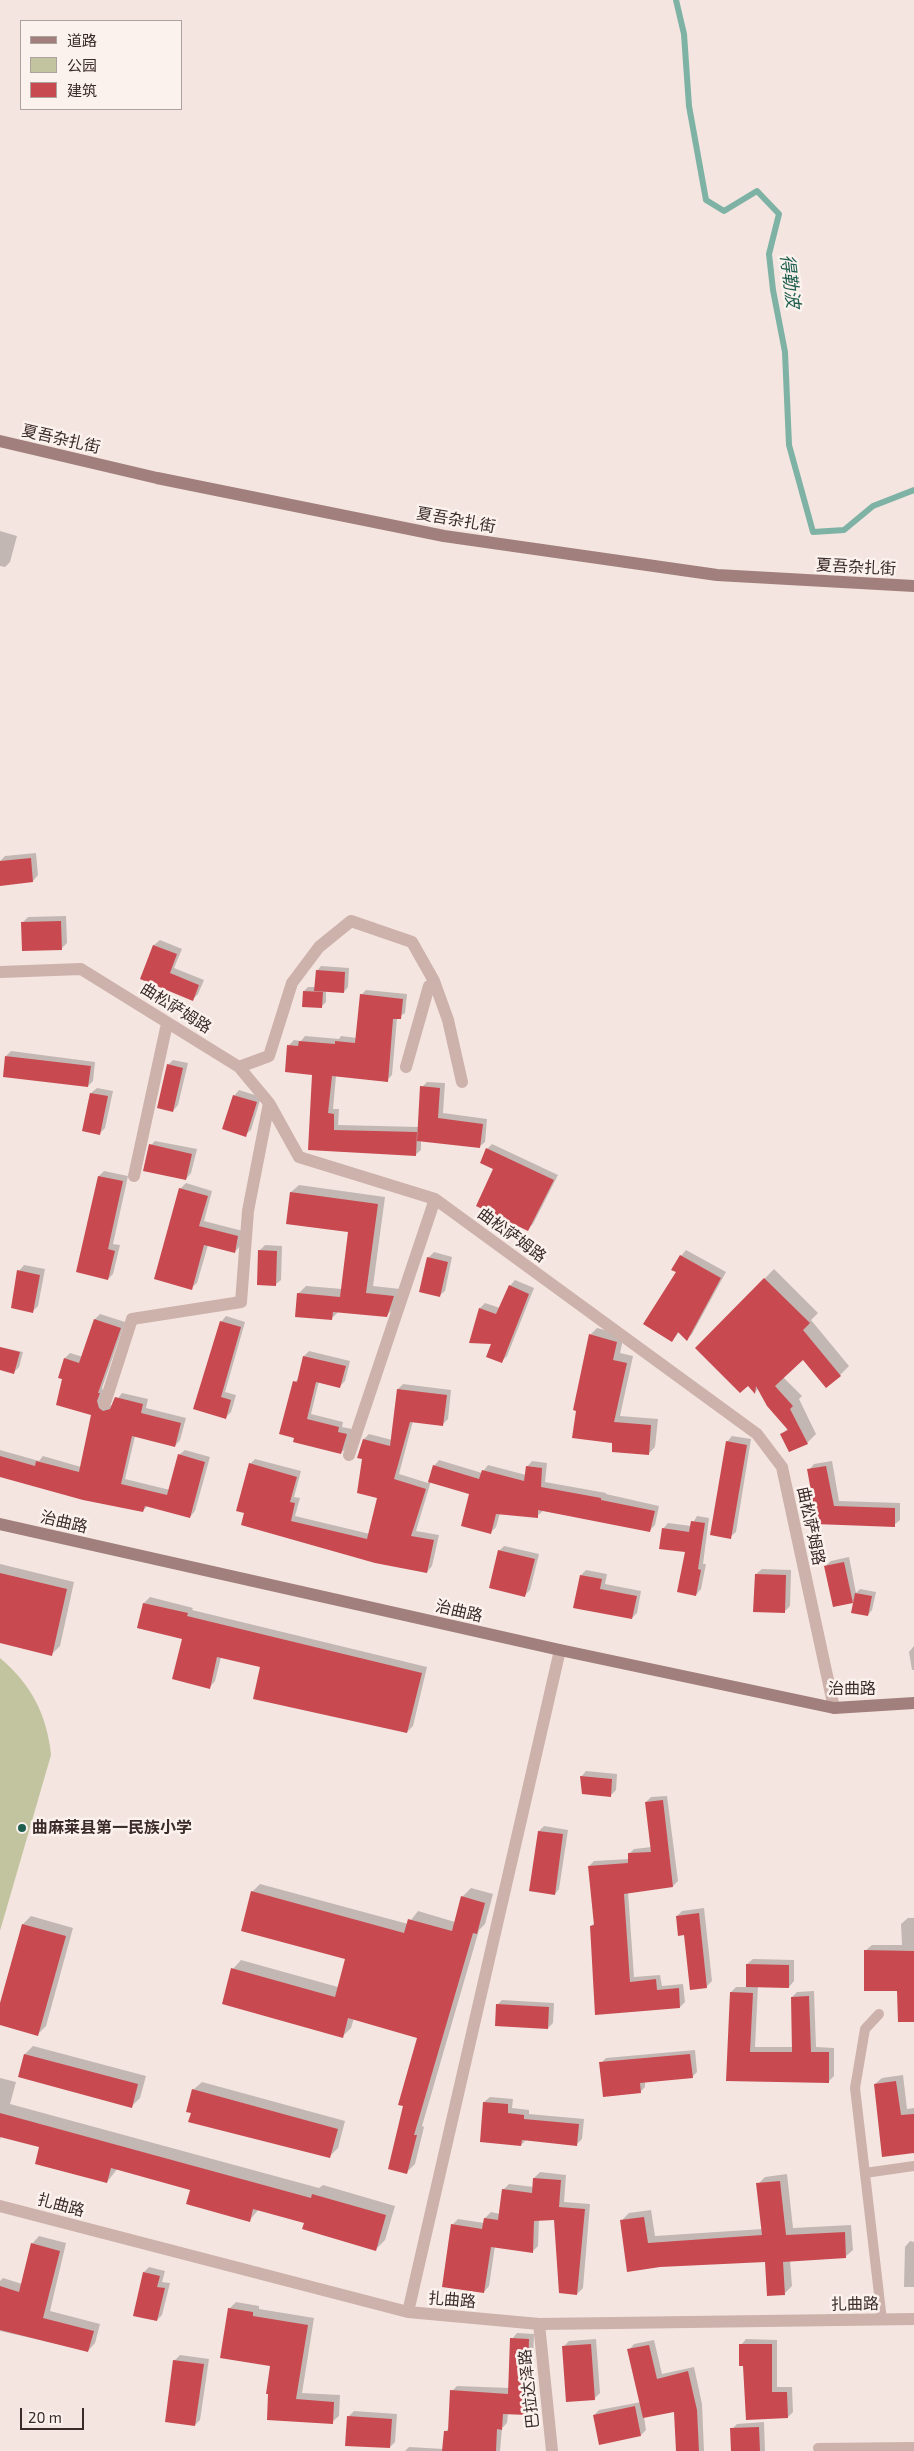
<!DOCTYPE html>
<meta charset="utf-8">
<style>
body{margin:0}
#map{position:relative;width:914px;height:2451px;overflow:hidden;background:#f4e5e0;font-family:"Exo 2","Noto Sans SC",sans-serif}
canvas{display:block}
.legend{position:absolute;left:20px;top:20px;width:162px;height:90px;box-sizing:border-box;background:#fbf1ed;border:1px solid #aea29f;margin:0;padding:6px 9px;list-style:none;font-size:15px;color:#3a2b2a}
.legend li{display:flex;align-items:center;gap:10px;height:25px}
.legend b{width:25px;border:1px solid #aea29f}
.scale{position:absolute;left:20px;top:2408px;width:64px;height:22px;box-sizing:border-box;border:2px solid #3a2b2a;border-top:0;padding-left:6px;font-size:15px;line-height:18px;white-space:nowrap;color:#3a2b2a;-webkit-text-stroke:4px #fbf1ed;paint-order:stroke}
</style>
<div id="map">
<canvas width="914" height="2451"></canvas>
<ul class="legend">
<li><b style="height:6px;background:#a17f7c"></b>道路</li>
<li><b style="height:14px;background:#c2c49f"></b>公园</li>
<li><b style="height:14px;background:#c84950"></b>建筑</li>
</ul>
<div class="scale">20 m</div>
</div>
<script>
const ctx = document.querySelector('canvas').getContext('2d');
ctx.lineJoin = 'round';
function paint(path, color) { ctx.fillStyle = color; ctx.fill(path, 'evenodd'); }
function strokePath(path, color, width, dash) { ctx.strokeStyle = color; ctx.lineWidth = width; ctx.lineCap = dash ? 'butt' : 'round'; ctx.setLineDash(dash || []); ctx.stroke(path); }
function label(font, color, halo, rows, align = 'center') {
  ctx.font = font + ' "Exo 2","Noto Sans SC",sans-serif'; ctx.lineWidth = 5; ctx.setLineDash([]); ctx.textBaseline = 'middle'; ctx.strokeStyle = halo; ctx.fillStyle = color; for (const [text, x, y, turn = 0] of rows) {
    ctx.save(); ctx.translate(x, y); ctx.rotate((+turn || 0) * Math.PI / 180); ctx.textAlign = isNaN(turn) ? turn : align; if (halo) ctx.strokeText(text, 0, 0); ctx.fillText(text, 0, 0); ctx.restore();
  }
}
paint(new Path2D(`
 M0,1658C31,1684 47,1715 51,1755L0,1931Z`), '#c2c49f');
paint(new Path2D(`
 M0,531L17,536L10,562L5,567L0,566Z
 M36,853L38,875L33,881L0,870V861L5,856Z
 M66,916L67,943L61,949L22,923L28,917Z
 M160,940L182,949L174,968L204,980L198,994L193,999L141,978L154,945Z
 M321,966L349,968L348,987L344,992L326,991V1002L321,1007L304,991L308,987H316L317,971Z
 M366,990L407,994L405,1013L397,1018L392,1075L387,1080L336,1076L333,1109H339L338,1125L419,1127L422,1087L427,1082L445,1083L443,1113L487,1119L485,1142L479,1147L421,1140V1150L415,1155L310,1149L313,1074L288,1046L294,1040L301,1041L305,1036L339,1039L341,1036L357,1038L361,995Z
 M11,1051L95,1062L93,1081L88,1086L6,1056Z
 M173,1060L188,1063L178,1105L173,1111L168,1065Z
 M97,1088L113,1091L105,1128L100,1133L91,1093Z
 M239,1090L261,1097L251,1130L245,1135L234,1096Z
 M155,1141L197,1149L191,1173L186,1179L150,1146Z
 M492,1144L558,1175L533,1224L528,1229L495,1168L487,1149Z
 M104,1171L128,1176L113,1244L120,1245L113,1274L108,1279L77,1271L99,1176Z
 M186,1183L212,1191L204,1221L243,1231L240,1246L235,1252L208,1245L197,1283L191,1288L180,1189Z
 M299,1185L385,1197L373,1286L400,1289L394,1308L386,1316L339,1311L332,1318L298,1294L306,1286L342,1289L350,1231L287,1222L291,1192Z
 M265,1245L282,1246L281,1280L275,1285L259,1251Z
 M686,1250L726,1272L692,1334L687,1339L680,1331L672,1341L678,1272L681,1256Z
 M434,1252L452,1257L445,1291L439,1296L428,1258Z
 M24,1265L45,1269L38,1306L33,1311L19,1271Z
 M774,1269L818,1313L811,1320L849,1366L840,1375L803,1359L783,1377L802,1396L799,1399L816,1434L807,1443L782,1434L788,1428L759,1388L755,1392L748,1384L697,1348Z
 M515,1280L534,1288L507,1356L502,1361L493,1342H471L480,1308L485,1303L500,1308L510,1286Z
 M100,1314L125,1322L102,1388L109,1406L113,1405L122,1393L148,1399L146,1408L186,1418L180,1440L175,1446L135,1436L125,1479L170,1490L179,1455L185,1450L210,1457L195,1511L190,1517L148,1505L143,1511L0,1476V1450L39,1461L43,1456L81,1467L92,1414L64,1378L65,1358L70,1353L83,1357L95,1319Z
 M226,1316L245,1322L225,1392L236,1395L231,1412L225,1418L194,1408L221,1322Z
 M597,1328L624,1335L620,1353L633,1356L620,1416L658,1419L655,1447L648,1454L614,1442L590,1335Z
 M0,1347L23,1352L19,1367L14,1372L0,1369Z
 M309,1351L350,1361L345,1381L340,1386L319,1381L311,1414L343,1422L342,1427L352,1429L346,1448L341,1453L295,1442V1382L299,1378L304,1356Z
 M403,1384L451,1390L448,1419L443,1424L413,1421L399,1474L428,1483L434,1466L439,1460L482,1473L488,1465L526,1475L527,1467L532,1461L547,1463L545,1482L606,1493V1494L659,1506L655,1525L650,1530L543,1511L537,1516L500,1513L496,1527L491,1532L470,1494L431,1481L416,1531L439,1535L432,1566L427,1572L245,1512L250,1464L255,1459L301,1471L294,1497L300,1498L295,1516L370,1534L379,1497L364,1458L358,1457L364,1439L369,1434L392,1440L398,1389Z
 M732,1436L751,1439L736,1532L730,1537L727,1442Z
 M832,1461L839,1501L900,1503V1520L894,1525L817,1513L809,1470L814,1464Z
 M697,1516L709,1518L703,1564H706L701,1589L696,1595L686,1551L663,1529L668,1523L691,1526Z
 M504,1546L539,1554L530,1590L525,1595L499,1551Z
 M849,1557L856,1593L860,1589L876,1592L872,1610L868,1615L854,1601L834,1606L825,1566L831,1561Z
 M0,1564L74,1582L60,1646L52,1654L0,1642Z
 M762,1569L791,1570L790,1606L784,1612L756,1574Z
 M586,1570L607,1574L605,1584L641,1591L637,1613L632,1618L581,1575Z
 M150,1597L193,1608L192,1610L427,1667L413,1726L407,1732L262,1666L221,1657L215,1681L210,1687L183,1638L138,1628L144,1603Z
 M914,1646V1670H912L909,1652Z
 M586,1771L617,1774L616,1790L610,1796L581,1777Z
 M667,1796L678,1881L673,1886L628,1892L634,1977L660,1975L662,1986L683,1984L685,2002L680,2007L596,2014L591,1926L595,1923L589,1866L594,1861L629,1859V1854L634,1849L652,1847L646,1802L651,1797Z
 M544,1826L568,1830L559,1889L555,1894L539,1831Z
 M260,1884L408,1924L418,1911L455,1922L462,1897L471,1888L493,1894L485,1924L479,1930L422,2126L424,2127L415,2164L406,2173L419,2037L354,2018L351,2028L343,2036L233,1969L241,1960L338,1987L346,1958L252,1892Z
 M704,1908L712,1981L706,1987L677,1916L682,1911Z
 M31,1916L73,1928L46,2026L37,2035L0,2024V2013L23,1924Z
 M908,1918H914V2021L898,1989L865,1951L872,1945H902L901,1924Z
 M753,1959L794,1960V1981L789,1987L758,1986L755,2047H794L792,1997L797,1992L814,1991L816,2047L834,2048V2076L828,2082L727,2080L731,1992L736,1987H747V1964Z
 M502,2000L554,2003L553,2023L548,2028L497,2005Z
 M33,2046L146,2076L140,2098L132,2106L19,2076L25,2054Z
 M695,2050L697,2072L692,2077L645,2081V2087L640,2092L601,2063L606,2058Z
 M903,2075L907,2109L914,2108V2151L875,2084L882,2078Z
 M0,2078L16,2082L10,2104L319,2188L323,2185L395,2206L385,2240L376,2249L305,2222L259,2209L249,2221L191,2189L118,2168L107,2182L41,2146L1,2136L0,2140Z
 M202,2082L345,2121L338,2148L330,2156L192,2112L193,2090Z
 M490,2097L513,2099L512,2108L529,2110V2114L584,2119L582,2139L577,2144L526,2140L521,2145L484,2102Z
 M540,2172L566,2175L564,2202L590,2204L583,2288L577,2294L555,2219H539L538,2246L532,2252L495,2246L489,2286L484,2292L452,2225L458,2219L484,2223L485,2218L491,2212L500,2214L503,2190L509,2184L534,2187V2178Z
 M787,2174L793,2228L851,2225L853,2250L845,2257L790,2260L792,2286L785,2293L768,2294L766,2261L659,2266L622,2220L629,2213L651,2210L655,2236L763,2229L758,2184L765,2177Z
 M39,2236L66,2243L50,2311L100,2324L95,2343L88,2351L0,2331V2281L3,2278L22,2284L32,2244Z
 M910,2241L914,2242V2287H904L905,2247Z
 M149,2267L165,2271L162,2282L170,2283L162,2315L157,2320L134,2315L144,2272Z
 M236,2302L259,2306V2309L314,2318L302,2393L340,2395L339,2416L332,2422L269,2393L272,2365L229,2309Z
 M517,2333L534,2334L531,2408L526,2414L508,2413L507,2423L502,2428L500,2451H405L409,2447L444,2449L445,2432L450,2427L452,2391L457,2386L510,2388L512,2339Z
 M596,2339L600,2393L594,2399L564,2346L569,2341Z
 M746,2339L777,2340V2387H792L793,2412L788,2417L744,2365L741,2345Z
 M654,2340L662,2374L694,2367L702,2404L704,2451H677L675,2410L644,2417L646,2430L641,2435L600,2443L594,2415L599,2410L641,2402L629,2350L634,2344Z
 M180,2355L209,2359L200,2420L195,2425L174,2361Z
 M354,2411L397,2414L395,2442L390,2447L349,2416Z
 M764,2422L765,2451H733L732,2429L737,2424Z`), '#0003');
strokePath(new Path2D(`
 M676,0L684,34L689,106L706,200L724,211L757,191L779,214L769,254L773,290L785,352L789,445L813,532L844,530L873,506L914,490`), '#7eb2a5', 6);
paint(new Path2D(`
 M31,858L33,882L0,886V861Z
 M61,921L62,950L22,951L21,922Z
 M153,945L177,954L170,973L199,985L193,1001L140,979Z
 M316,970L345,972L344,993L314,991Z
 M303,991L323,992L322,1008L302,1007Z
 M360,994L403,999L401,1019H393L388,1082L332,1076L328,1113L334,1114V1130L417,1132L416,1156L308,1150L312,1075L285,1072L287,1045L298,1046L299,1041L335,1044V1041L355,1043Z
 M5,1056L91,1066L88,1087L3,1077Z
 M167,1064L183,1068L173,1112L157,1108Z
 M420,1086L440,1088L438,1118L483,1124L480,1148L417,1141Z
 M90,1093L108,1096L100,1135L82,1131Z
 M233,1095L257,1102L246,1137L222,1129Z
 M149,1144L192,1154L186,1180L143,1171Z
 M486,1148L554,1180L528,1231L476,1206L493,1169L480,1163Z
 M98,1176L123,1181L108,1249L115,1251L108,1280L76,1272Z
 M179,1188L208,1196L199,1226L238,1236L235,1253L204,1245L192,1290L154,1279Z
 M290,1192L378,1204L366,1293L394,1296L387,1317L333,1312L332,1320L295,1317L297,1293L340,1297L348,1232L286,1224Z
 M258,1250L277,1251L276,1286L257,1285Z
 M680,1255L721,1278L687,1341L678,1332L672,1342L643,1324L676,1272L671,1270Z
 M427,1257L448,1262L440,1297L419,1292Z
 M17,1270L40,1275L33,1313L11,1308Z
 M764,1278L810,1323L803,1330L841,1376L826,1388L803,1360L775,1386L793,1406L790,1409L808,1444L789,1452L780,1434L788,1430L767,1406L756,1386L755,1394L748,1386L740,1393L695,1348Z
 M509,1285L529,1294L502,1363L486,1357L491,1344L469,1343L479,1308L496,1314Z
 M94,1319L121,1328L98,1393H100L97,1401L99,1408L103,1411L110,1409L115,1397L143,1404L141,1413L181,1423L175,1447L132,1436L121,1484L167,1495L178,1454L205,1462L190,1518L145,1506L143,1512L83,1500L0,1477V1456L35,1466L36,1461L79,1472L91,1415L56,1405L62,1379L58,1378L64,1358L79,1363Z
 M220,1321L241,1327L221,1397L231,1400L226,1419L193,1409Z
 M589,1334L617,1342L613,1360L627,1363L614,1422L651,1425L649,1455L612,1452V1443L572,1438L576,1411L573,1410Z
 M0,1347L20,1352L14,1374L0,1370Z
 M303,1356L346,1366L340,1388L316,1382L307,1419L339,1427L338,1432L347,1434L341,1454L293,1442L294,1438L279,1434L293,1381L297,1382Z
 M397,1389L447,1395L443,1426L410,1422L394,1479L426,1489L411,1536L434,1540L427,1573L375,1563L241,1525L244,1513L236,1511L249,1463L297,1477L290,1502L295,1503L291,1521L367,1539L377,1498L357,1493L362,1459L357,1458L363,1439L390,1446Z
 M726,1441L747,1445L731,1539L710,1535Z
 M433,1465L479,1479L482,1470L524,1481L526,1466L542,1468L541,1487L601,1498V1500L655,1511L650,1532L538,1510V1518L496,1514L491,1534L461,1526L469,1494L428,1482Z
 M826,1466L834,1506L895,1508V1527L815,1524V1513L807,1469Z
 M691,1521L705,1523L698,1569L701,1570L696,1596L677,1592L685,1552L659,1549L662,1528L689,1532Z
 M498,1550L535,1559L525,1597L489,1588Z
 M844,1562L853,1603L833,1607L824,1566Z
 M0,1573L67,1589L52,1656L0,1643Z
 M755,1574L786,1575L785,1613L753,1612Z
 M580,1575L602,1579L600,1589L637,1596L632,1619L573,1608Z
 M855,1593L872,1596L868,1616L851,1613Z
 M143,1603L188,1613L187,1616L422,1673L407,1733L253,1699L260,1667L217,1657L210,1689L172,1679L182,1639L137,1628Z
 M580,1776L612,1779L611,1797L582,1794Z
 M663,1800L673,1887L624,1894L630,1982L656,1979L657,1990L679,1988L680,2008L595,2015L590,1926L594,1925L588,1866L628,1863V1853L651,1852L645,1802Z
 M538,1831L563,1834L555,1895L529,1891Z
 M251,1891L404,1933L408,1919L452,1931L461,1896L485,1903L477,1934L473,1933L414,2135H417L407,2174L388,2169L403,2106L398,2105L417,2038L348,2018L343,2038L222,2004L231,1968L335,1997L345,1959L241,1931Z
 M699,1913L707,1988L690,1990L684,1935L678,1936L676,1916Z
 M22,1924L66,1936L38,2036L0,2025V2003Z
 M864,1950L914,1951V2022H898L897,1991H864Z
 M746,1964L789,1965V1988L746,1987Z
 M730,1992L753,1993L750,2052H792L791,1997L809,1996L811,2052H829V2083L726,2081Z
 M496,2004L549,2007L548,2029L495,2026Z
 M24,2054L138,2084L132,2108L18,2077Z
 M690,2054L693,2078L640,2083L641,2093L603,2097L599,2062Z
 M896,2081L901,2115L914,2114V2153L882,2157L874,2084Z
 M192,2089L338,2129L330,2158L188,2122L191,2113L186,2112Z
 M483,2102L508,2104V2113L524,2115V2119L579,2124L577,2146L522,2140L521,2146L480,2142Z
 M0,2113L311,2198L312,2194L386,2215L376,2251L302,2229L304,2223L253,2209L250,2222L186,2204L190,2190L111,2168L107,2183L35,2164L39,2147L0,2137Z
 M533,2178L561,2180L559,2207L585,2209L577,2295L559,2293L554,2220L534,2221L533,2253L491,2247L484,2293L442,2287L451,2224L482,2229L484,2218L498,2220L502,2189L532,2193Z
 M780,2181L786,2235L845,2232L846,2258L783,2262L785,2295L767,2296L765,2262L660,2267L627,2272L620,2220L644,2217L648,2243L762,2235L756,2183Z
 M31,2243L60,2251L43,2318L94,2331L88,2352L0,2330V2286L19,2292Z
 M143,2272L160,2276L157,2287L165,2288L157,2321L133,2316Z
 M228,2308L253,2312V2316L308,2325L296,2399L334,2402L333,2424L267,2420L268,2394H266L270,2366L220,2358Z
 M510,2338L529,2339L527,2415L503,2414L502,2430L497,2429L496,2451H442L444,2431H448L450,2390L508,2394Z
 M591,2344L595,2400L566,2402L562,2346Z
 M739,2344H772V2392H787L788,2418L746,2420L743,2366H739Z
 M649,2345L657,2379L688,2371L697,2410L699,2451H676L674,2412L643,2418L627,2349Z
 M173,2360L204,2364L195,2426L165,2422Z
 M635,2406L641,2436L599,2445L593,2415Z
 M347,2416L392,2419L390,2448L345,2446Z
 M759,2427L760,2451H731L730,2428Z`), '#c84950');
strokePath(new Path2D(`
 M879,2014L865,2029L855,2088L882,2320
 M865,2173L914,2166
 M819,2451L818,2448L914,2447`), '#cdb1ab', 10);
strokePath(new Path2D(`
 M0,972L81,969L239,1067L269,1103L299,1157L435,1199L757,1434L782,1467L834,1708
 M239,1067L269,1056L292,983L319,947L351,921L412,942L434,981L448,1020L462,1082
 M406,1067L429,986
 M134,1176L166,1028
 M105,1403L132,1319L241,1302L248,1211L269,1103
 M349,1455L435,1199
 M0,2206L408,2312L539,2324L914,2319
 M408,2312L560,1650
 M539,2324L552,2451`), '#cdb1ab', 12);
strokePath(new Path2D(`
 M0,441L157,478L444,536L717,575L914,586
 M0,1524L560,1650L834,1708L914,1703`), '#a17f7c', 12);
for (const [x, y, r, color] of [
 [22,1828,5,"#1e5e4f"]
]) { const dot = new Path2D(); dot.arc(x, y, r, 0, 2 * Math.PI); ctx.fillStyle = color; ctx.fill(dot); strokePath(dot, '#fbf1ed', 2); }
label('16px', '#3a2b2a', '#fbf1ed', [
 ["夏吾杂扎街",61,439,13],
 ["夏吾杂扎街",456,520,10],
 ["夏吾杂扎街",856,567,3],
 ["曲松萨姆路",176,1008,32],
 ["曲松萨姆路",512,1235,36],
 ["治曲路",64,1522,13],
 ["曲松萨姆路",811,1526,78],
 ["治曲路",459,1611,13],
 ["治曲路",852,1689],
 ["扎曲路",61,2205,15],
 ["扎曲路",452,2300,5],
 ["扎曲路",855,2304,-1],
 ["巴拉达泽路",529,2389,-96]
]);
label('bold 16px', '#3a2b2a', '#fbf1ed', [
 ["曲麻莱县第一民族小学",32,1828]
], 'left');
label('italic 18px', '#1e5e4f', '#fbf1ed', [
 ["得勒波",790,281,83]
]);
</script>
